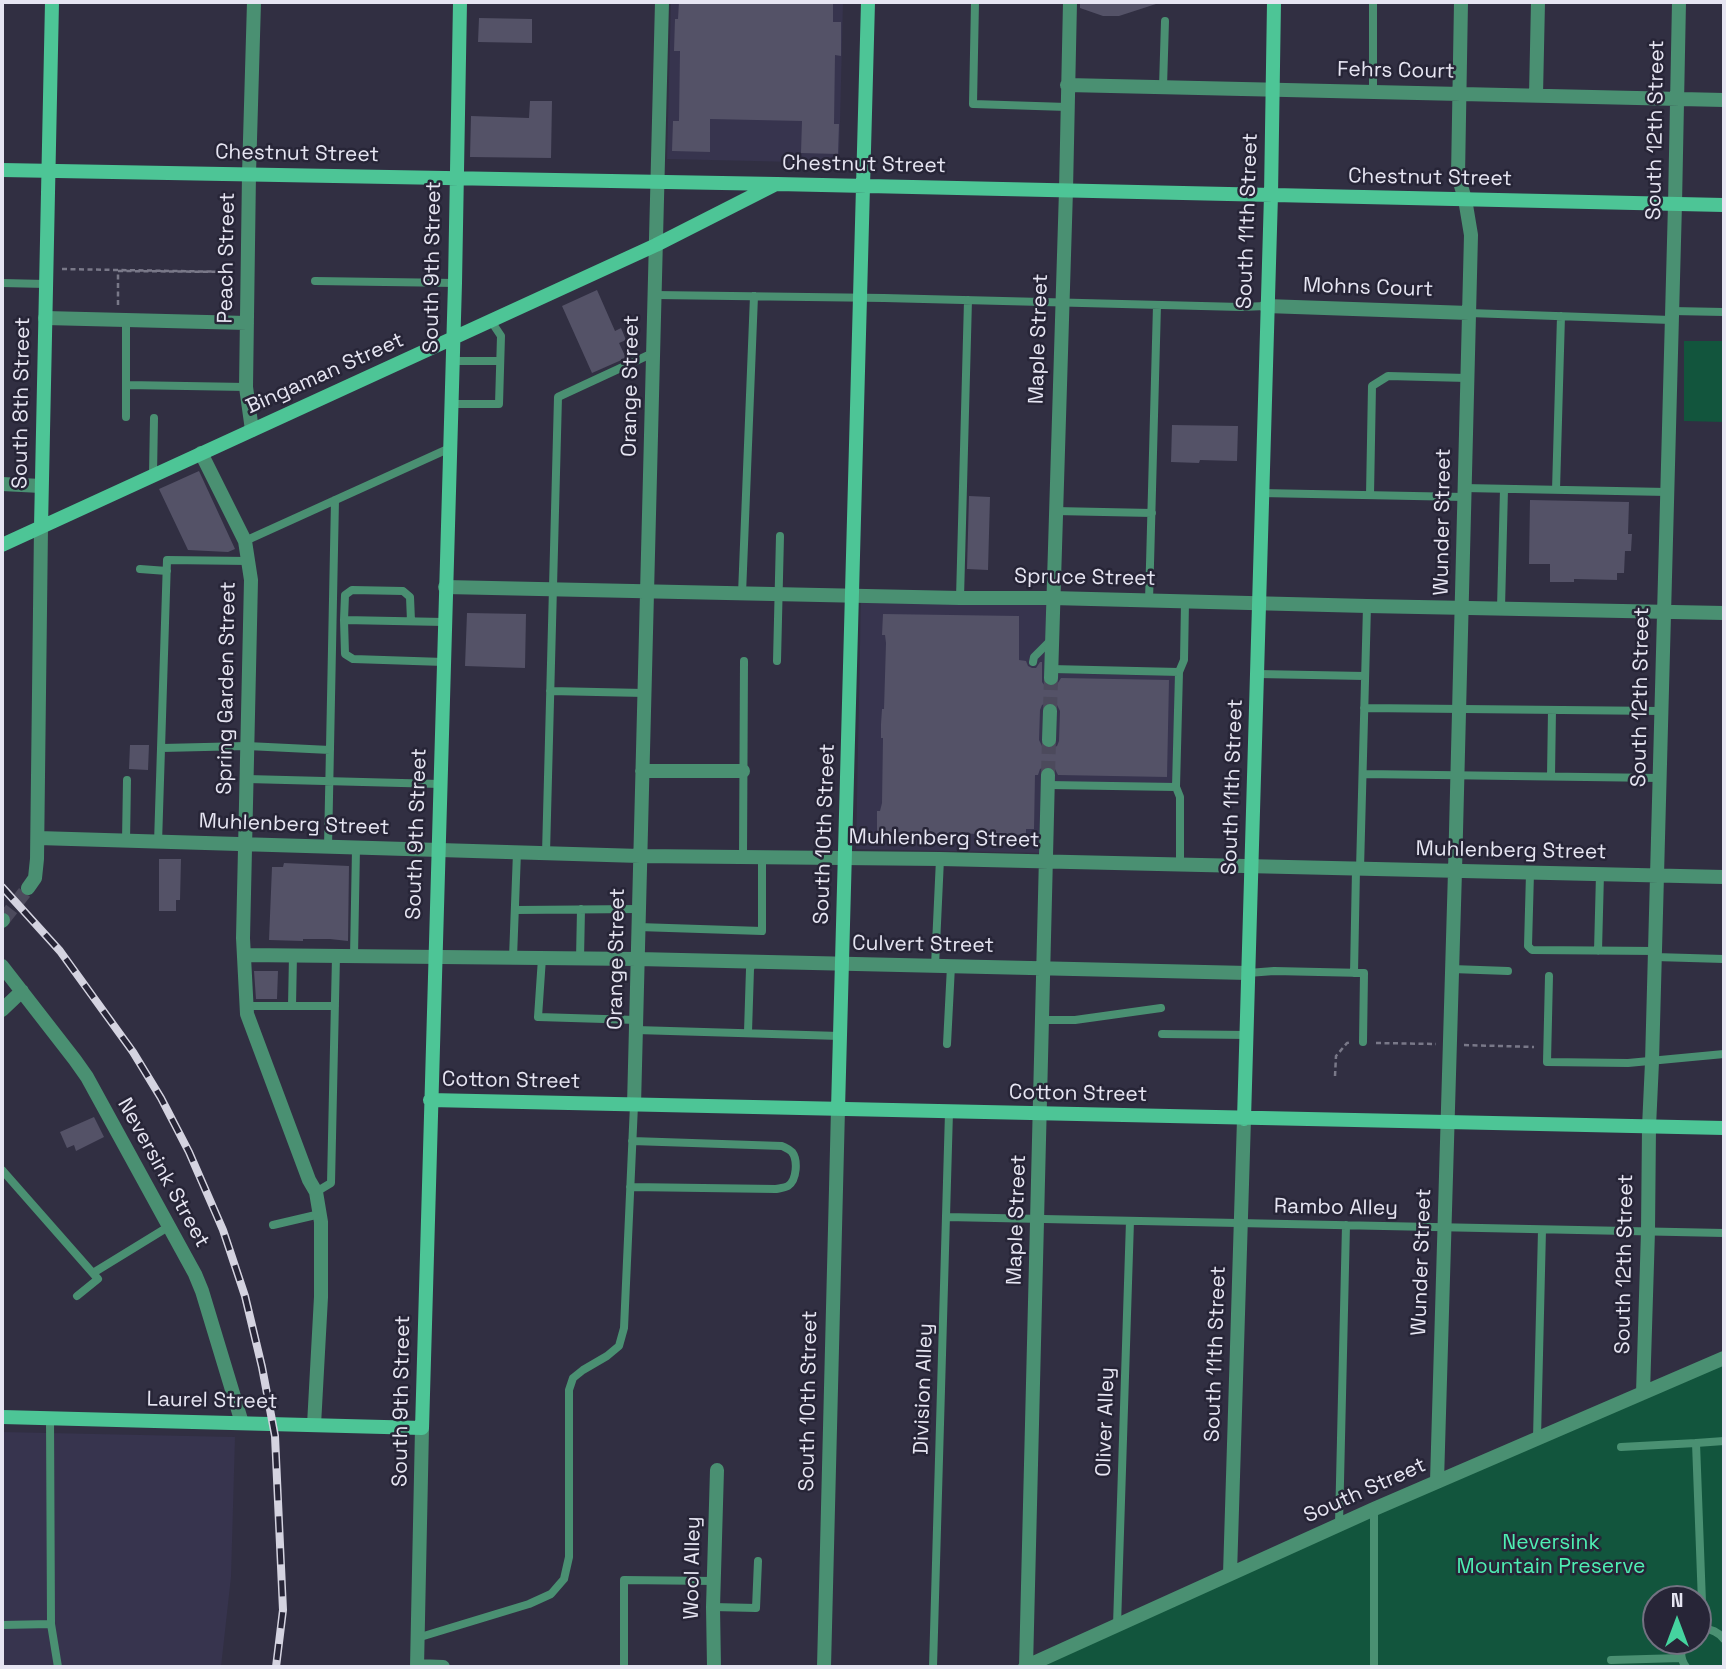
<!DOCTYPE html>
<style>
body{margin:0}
#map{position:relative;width:1726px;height:1669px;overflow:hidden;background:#312f42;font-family:"Space Grotesk",sans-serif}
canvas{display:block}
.frame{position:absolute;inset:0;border:4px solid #e6e5f2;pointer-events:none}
.north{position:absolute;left:1642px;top:1585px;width:70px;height:70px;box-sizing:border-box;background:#272537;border:2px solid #737282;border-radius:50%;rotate:0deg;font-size:19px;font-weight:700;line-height:28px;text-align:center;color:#e6e5f2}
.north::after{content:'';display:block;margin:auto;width:24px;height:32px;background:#45d49f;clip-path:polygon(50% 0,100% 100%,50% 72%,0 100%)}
</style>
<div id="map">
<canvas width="1726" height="1669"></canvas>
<div class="frame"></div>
<div class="north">N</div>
</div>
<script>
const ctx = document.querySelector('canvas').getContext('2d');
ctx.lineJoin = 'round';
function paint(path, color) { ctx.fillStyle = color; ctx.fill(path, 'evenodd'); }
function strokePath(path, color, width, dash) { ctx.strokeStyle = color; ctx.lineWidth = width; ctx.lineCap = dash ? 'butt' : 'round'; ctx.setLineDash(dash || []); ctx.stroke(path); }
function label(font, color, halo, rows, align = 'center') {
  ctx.font = font + ' "Space Grotesk",sans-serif'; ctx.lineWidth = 5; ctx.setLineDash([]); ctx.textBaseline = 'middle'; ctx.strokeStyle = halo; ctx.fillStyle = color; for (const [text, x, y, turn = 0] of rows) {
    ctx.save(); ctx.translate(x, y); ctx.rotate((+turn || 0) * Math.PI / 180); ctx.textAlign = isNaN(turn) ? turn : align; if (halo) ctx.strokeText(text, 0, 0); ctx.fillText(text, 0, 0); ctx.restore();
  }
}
paint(new Path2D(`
 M671,2H843L839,163L667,159Z
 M861,596L1048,599L1047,673L1175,676L1173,784L1041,782L1040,853L856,849Z
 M2,1432L235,1437L231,1577L221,1667H2Z`), '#37344e');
paint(new Path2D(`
 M1684,341H1724V422L1684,421Z
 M1724,1358V1667H1025ZM1656,1599H1698V1641H1656Z`), '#12553d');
paint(new Path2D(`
 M679,2H833V22H841V56L835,55L834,124H839L838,154L801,153L802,121L710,119V152L672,151L673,121H679L680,51H674L675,19H678Z
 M1080,2H1155L1156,4L1119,16H1103L1080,8Z
 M479,18L532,19V43L478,42Z
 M530,101H552L551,158L470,157L471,116L529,118Z
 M597,290L615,331L621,328L626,340L619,343L626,358L592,373L562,306Z
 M1172,425L1238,426L1237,461L1200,460L1199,463L1171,462Z
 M199,471L235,549L228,552L188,550L159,489Z
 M969,496L990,497L988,570L967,569Z
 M1530,500L1629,502L1628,534H1632L1631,551H1625L1624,573H1617V580L1574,579V582H1550V564H1529Z
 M467,613L526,614L525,668L465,666Z
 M883,614L1019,616V660L1026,661L1028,666L1032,668H1036L1040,662H1042V682L1045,686L1050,688L1056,686L1061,678L1169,680L1167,777L1058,775L1054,767L1048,765L1040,769L1038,775H1035L1034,829H1026V835L939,833L938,835H924L923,832H877V811H880L882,803L883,738H881V724L882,709H884L886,643L885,635H882ZM1050,701L1056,703L1060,711L1059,741L1057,746L1049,750L1043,748L1039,740L1040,710L1042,705Z
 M130,745H149L148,770L129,769Z
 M159,859H181L180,900H176V911H159Z
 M284,863L349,866L348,941L330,939H303V941L269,940L272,867H283Z
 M254,971H278L277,999H256Z
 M94,1117L104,1137L76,1151L74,1145L67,1148L60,1132Z`), '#545267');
strokePath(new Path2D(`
 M1050,711L1051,678
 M1048,775L1049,740
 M3,920L28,888`), '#4c4a5c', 14, [14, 7]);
strokePath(new Path2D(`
 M62,269L233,272
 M118,305V271L232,272
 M1376,1043L1436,1044
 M1464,1045L1534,1047
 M1335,1076L1336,1056L1347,1043L1352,1042`), '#797888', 2.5, [5, 3.5]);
strokePath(new Path2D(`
 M975,2L973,104L1067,107
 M1373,2V92
 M1163,87L1165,21
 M315,281L455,283
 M2,283L46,284
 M655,295L884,298L1241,307L1266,306
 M1672,311L1724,312
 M1469,313L1671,320
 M453,361H500
 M126,385L246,387
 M451,404H499L501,336L491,321
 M126,417V319
 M153,475L154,418
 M1464,488L1667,492
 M1556,490L1561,316
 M1261,493L1464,497
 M1370,495L1372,386L1388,376L1467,378
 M1055,511L1152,513
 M245,541L450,448
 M140,569L167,571
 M742,594L754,296
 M960,598L968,300
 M1149,601L1157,305
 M1501,608L1504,489
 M344,620L345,595L352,590L403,591L410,597L411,621
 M777,661L780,536
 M444,662L353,659L345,654L344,620L444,622
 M1033,662L1034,657L1051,640
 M1051,669L1179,672
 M1257,674L1365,676
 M550,691L644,693
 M1364,708L1661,711
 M162,748L247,746L330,750
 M1363,774L1660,778
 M1551,776L1552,710
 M247,779L440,784
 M1048,785L1176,787
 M126,841L127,780
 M158,843L167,560L248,561
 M328,847L335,500
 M546,853L558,397L653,353
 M743,857L744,661
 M1180,865V797L1176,787L1179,672L1184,660L1185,602
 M1360,869L1367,606
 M1530,873L1528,946L1532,950L1655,951
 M515,910L639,909
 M638,927L762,931V857
 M1598,951L1600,874
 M354,956L356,848
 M1655,957L1724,959
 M513,958L517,852
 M542,958L538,1017L637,1020
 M580,959L581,909
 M935,966L940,859
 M1452,969L1508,971
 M1248,973L1274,971L1364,973L1363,1042
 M1354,973L1356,869
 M1549,976L1547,1062L1628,1063L1724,1054
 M246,1006H335
 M292,1006L293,955
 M1043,1020H1075L1161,1008
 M636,1030L840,1036
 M748,1032L750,969L753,962
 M1162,1034L1247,1035
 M947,1044L951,966
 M2,1170L98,1279L77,1296
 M630,1187L776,1189C780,1188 785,1188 788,1186C797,1180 798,1160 792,1152C789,1149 786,1148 782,1146L632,1141
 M316,1192L331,1183L336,956
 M946,1217L1724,1233
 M273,1225L320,1214
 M93,1273L168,1227
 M50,1418L51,1624
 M1537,1438L1542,1230
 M1621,1447L1696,1443
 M1374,1509V1667
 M1339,1524L1346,1225
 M713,1607L756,1608L758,1561
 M2,1625L51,1624L58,1667
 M1117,1625L1130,1221
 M1703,1629L1696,1443L1724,1441
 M1698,1630C1709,1627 1717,1631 1724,1639
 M417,1638L529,1604L551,1594L564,1579L569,1557V1390L573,1378L583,1370L607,1356L619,1346L624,1328L634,1105
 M1684,1641C1680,1650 1680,1659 1686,1667
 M1611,1660L1681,1658
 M624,1667V1580L714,1581
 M933,1667L949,1112`), '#4a9072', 8);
strokePath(new Path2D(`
 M1067,85L1724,100
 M1536,95L1538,2
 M1266,306L1469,313
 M45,318L247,323
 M252,430L246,387L249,174L254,2
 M201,453L245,541L251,580L243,938L247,1014L309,1180L316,1192L321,1222V1297L314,1425
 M2,484L41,486
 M445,587L960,598H1052L1367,606L1724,613
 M1051,678L1066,190L1070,2
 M1049,740L1050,711
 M642,771H743
 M38,838L640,856L940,859L1724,877
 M28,888L35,878L37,859L41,527
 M2,921L3,920
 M244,955L638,959L1248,973
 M2,966L75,1060L87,1077L195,1274L202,1291L242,1423
 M2,1010L22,991
 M634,1105L662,2
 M1643,1393L1648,1231L1649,1127L1652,1062L1675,204L1679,2
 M1437,1481L1455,871L1471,235L1465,199L1458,176L1461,2
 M1230,1574L1244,1119
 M417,1666L443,1667
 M417,1667L422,1428
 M714,1667L713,1607L717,1470
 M824,1667L838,1109
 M1025,1667L1374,1509L1724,1358
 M1026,1667L1048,775`), '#4a9072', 14);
strokePath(new Path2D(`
 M2,170L777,184L1724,205
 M41,527L52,2
 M2,545L656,245L776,184
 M430,1100L1724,1128
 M838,1109L868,2
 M1244,1119L1271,195L1274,2
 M2,1417L422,1428L455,283L460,2`), '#4dc596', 14);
const rail = new Path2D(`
 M2,887L60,951L133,1052L161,1098L189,1152L223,1230L245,1296L262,1367L275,1436L283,1610L276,1667`);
strokePath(rail, '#d4d3e0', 8);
strokePath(rail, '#272537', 5, [16]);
label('21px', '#e6e5f2', '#272537', [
 ["Fehrs Court",1396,71,1],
 ["South 12th Street",1656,130,-89],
 ["Chestnut Street",297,154,1],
 ["Chestnut Street",864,165,1],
 ["Chestnut Street",1430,178,1],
 ["South 11th Street",1248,221,-88],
 ["Peach Street",227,258,-89],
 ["South 9th Street",433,267,-89],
 ["Mohns Court",1368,288,2],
 ["Maple Street",1039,339,-88],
 ["Bingaman Street",325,374,-24],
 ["Orange Street",631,386,-89],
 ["South 8th Street",22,403,-89],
 ["Wunder Street",1443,522,-89],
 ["Spruce Street",1085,578,1],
 ["Spring Garden Street",227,688,-89],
 ["South 12th Street",1641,697,-89],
 ["South 11th Street",1233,787,-88],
 ["Muhlenberg Street",294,825,2],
 ["South 9th Street",417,834,-88],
 ["South 10th Street",825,834,-88],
 ["Muhlenberg Street",944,839,1],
 ["Muhlenberg Street",1511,851,1],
 ["Culvert Street",923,945,1],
 ["Orange Street",617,959,-89],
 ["Cotton Street",511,1081,1],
 ["Cotton Street",1078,1094,1],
 ["Neversink Street",163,1173,61],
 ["Rambo Alley",1336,1208,1],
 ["Maple Street",1017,1220,-88],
 ["Wunder Street",1422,1262,-88],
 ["South 12th Street",1625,1264,-89],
 ["South 11th Street",1216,1354,-88],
 ["Division Alley",924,1389,-88],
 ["Laurel Street",212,1401,1],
 ["South 9th Street",402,1401,-89],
 ["South 10th Street",809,1401,-89],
 ["Oliver Alley",1106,1422,-88],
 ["South Street",1365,1491,-24],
 ["Wool Alley",693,1568,-89]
]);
label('21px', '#4eefb3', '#272537', [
 ["Neversink",1551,1543],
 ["Mountain Preserve",1551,1567]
]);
</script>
